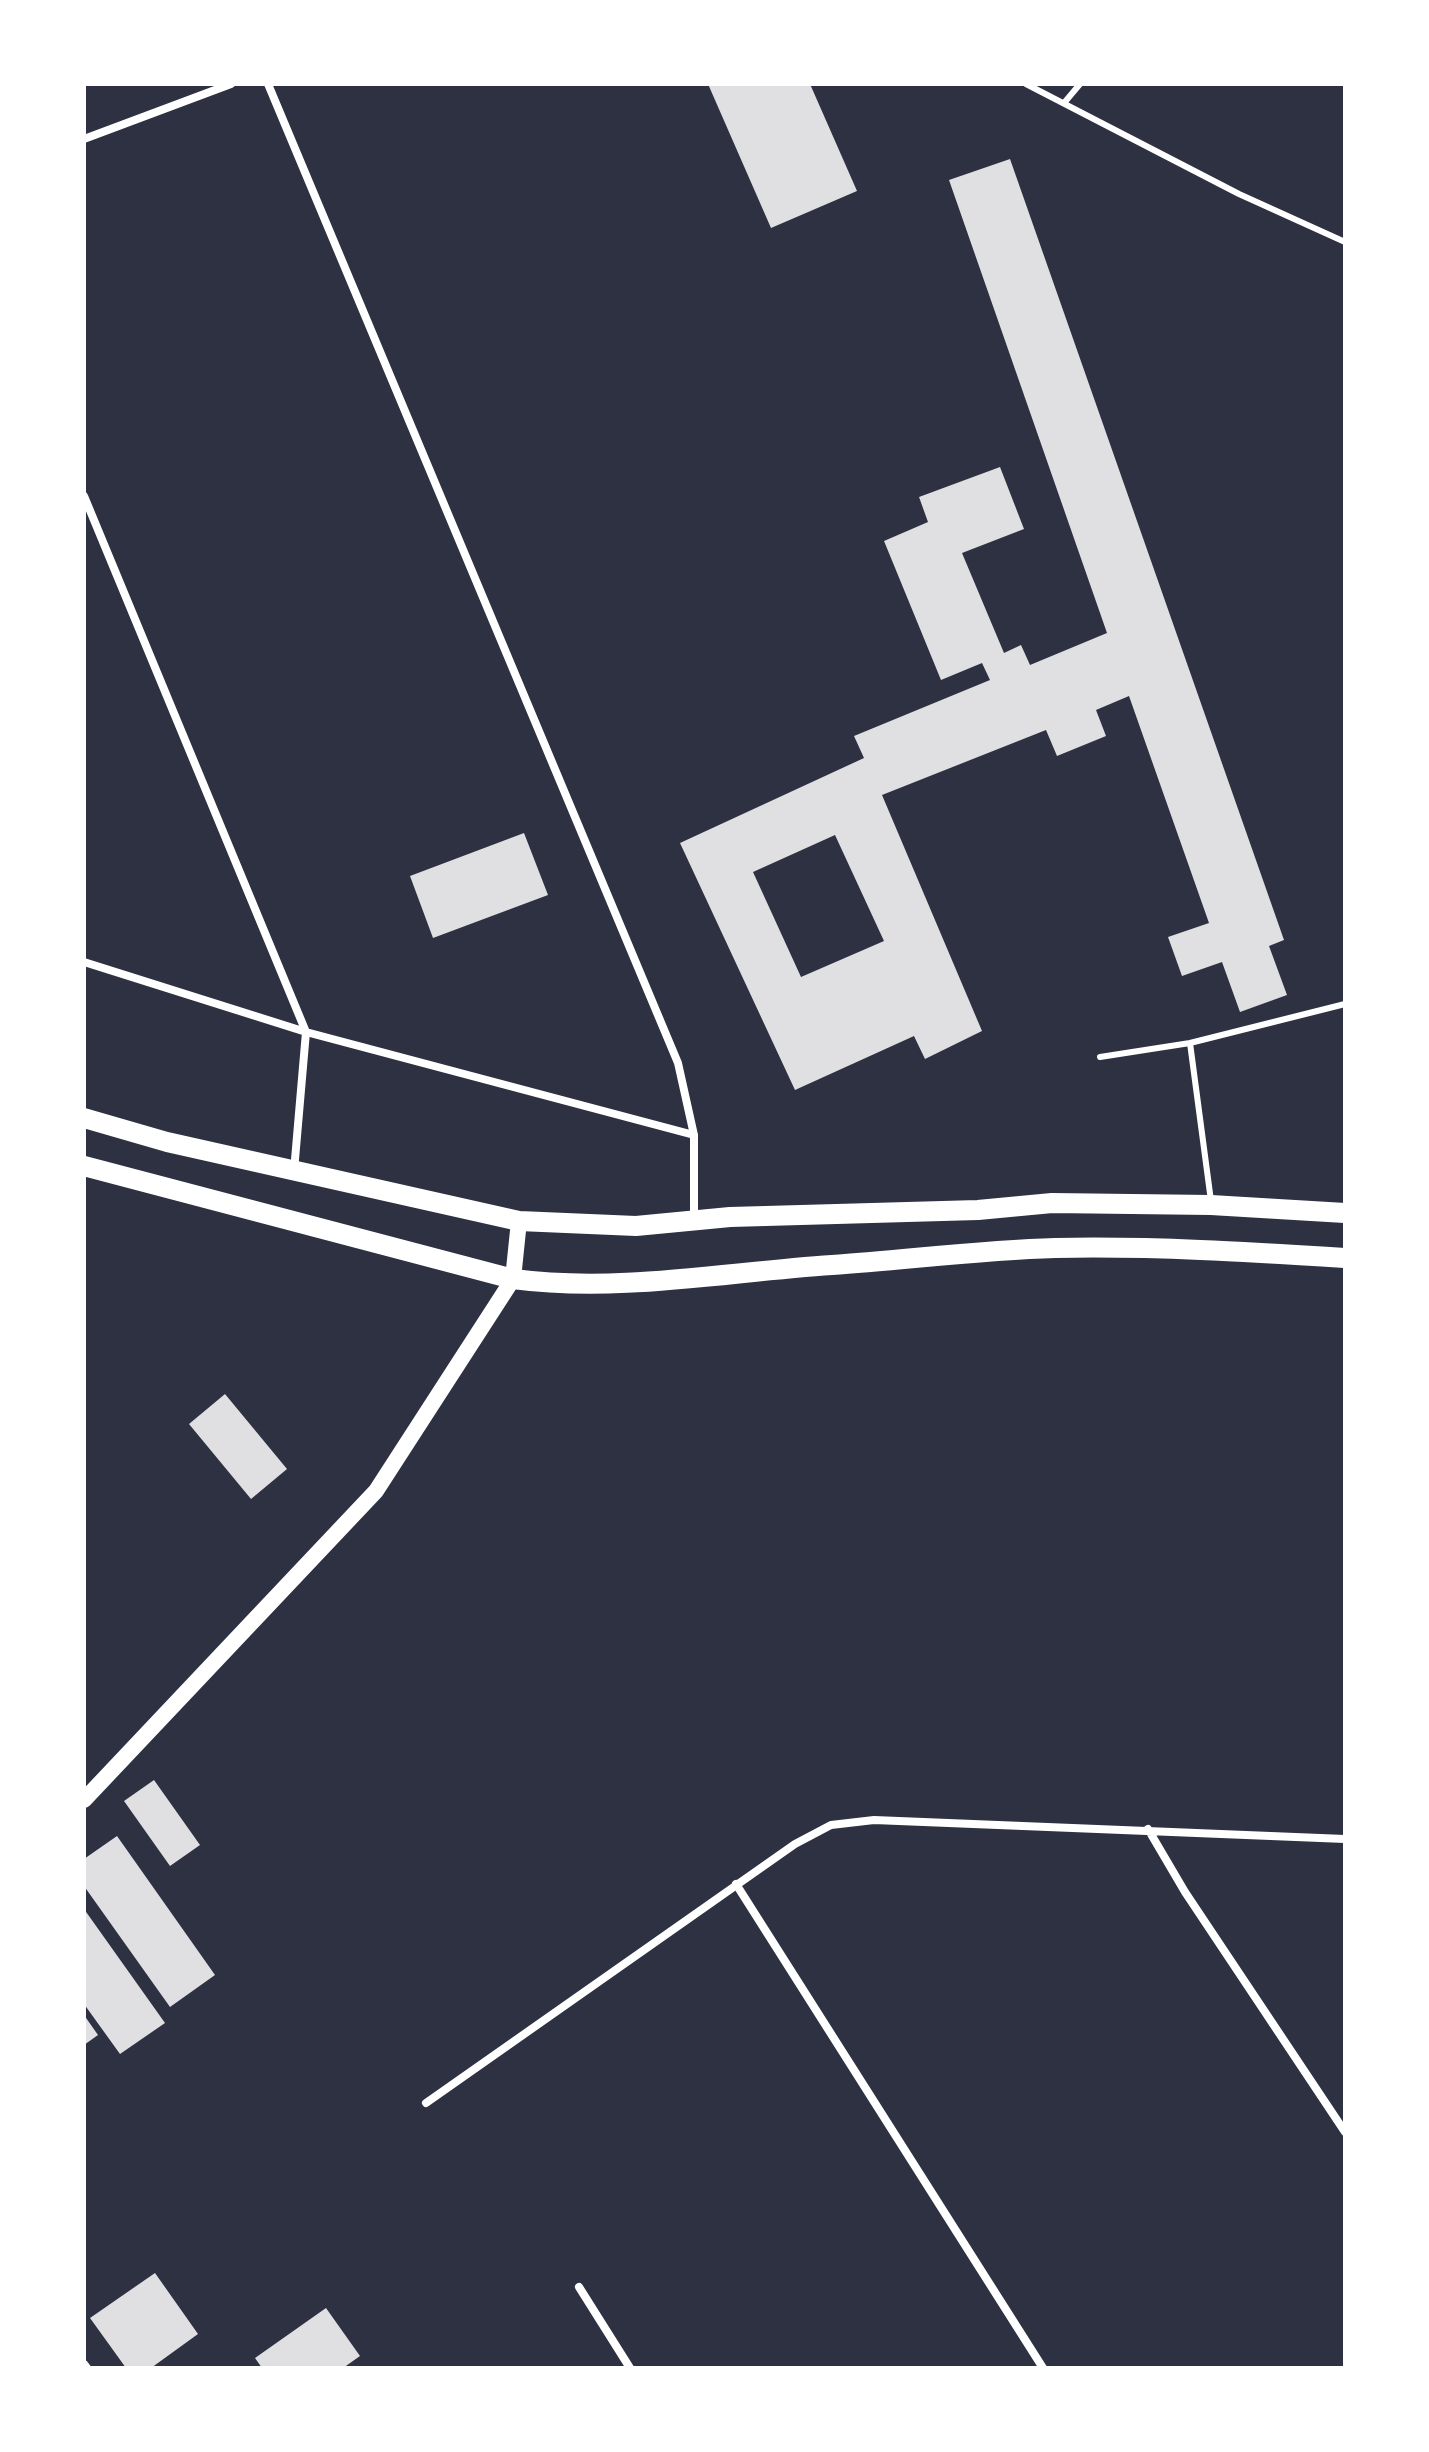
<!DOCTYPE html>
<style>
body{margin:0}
#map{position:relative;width:1429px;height:2452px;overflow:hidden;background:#2d3142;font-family:"Archivo Narrow",sans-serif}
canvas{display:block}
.frame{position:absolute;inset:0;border:86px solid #fff;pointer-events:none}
</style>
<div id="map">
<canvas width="1429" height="2452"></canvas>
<div class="frame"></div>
</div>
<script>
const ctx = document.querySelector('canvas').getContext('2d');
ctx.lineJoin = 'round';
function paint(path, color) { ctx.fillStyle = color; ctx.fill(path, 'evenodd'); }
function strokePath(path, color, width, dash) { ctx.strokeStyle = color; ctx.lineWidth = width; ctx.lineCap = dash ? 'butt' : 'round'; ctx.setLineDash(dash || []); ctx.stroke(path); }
paint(new Path2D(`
 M708,84H810L857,191L771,228Z
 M1010,159L1284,940L1269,946L1287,995L1240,1012L1222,962L1182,976L1168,937L1209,923L1129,696L1096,710L1106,736L1057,756L1046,730L882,795L982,1031L925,1059L914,1036L795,1090L680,843L864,758L854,736L990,680L982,663L941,680L884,541L928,522L919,497L1000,467L1024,529L962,553L1004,653L1021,645L1030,665L1107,633L949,180ZM835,835L884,941L801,977L753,872Z
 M524,833L548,895L433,938L410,876Z
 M225,1394L287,1469L251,1499L189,1424Z
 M154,1780L200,1845L170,1866L124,1801Z
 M117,1836L215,1975L170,2007L84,1886V1859Z
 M84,1909L165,2023L120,2054L84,2004Z
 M84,2015L98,2035L84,2045Z
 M155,2273L198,2334L151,2368H126L90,2318Z
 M326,2308L360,2356L343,2368H262L255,2358Z`), '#e0e0e3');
strokePath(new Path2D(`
 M1026,84L1239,194L1345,242
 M1064,103L1080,84
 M1190,1043L1211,1201
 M1100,1057L1190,1043L1345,1004`), '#fff', 6);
strokePath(new Path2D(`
 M268,84L678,1063L694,1135V1219
 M84,139L231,84
 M84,496L306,1032L694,1135
 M84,962L306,1032L294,1171
 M1148,1829L1185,1892L1345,2132
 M736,1884L1043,2368
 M426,2103L795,1844L831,1825L874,1820L1345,1839
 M579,2287L630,2368
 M84,2364L87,2368`), '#fff', 8);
strokePath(new Path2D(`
 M84,1800L376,1491L513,1279L519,1221`), '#fff', 16);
strokePath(new Path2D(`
 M84,1118L167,1142L519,1221L636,1226L730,1217L978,1210L1052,1203L1211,1205L1345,1213
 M84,1166L513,1279C619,1293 726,1272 832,1265C906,1260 981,1250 1055,1248C1152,1246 1249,1252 1345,1258`), '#fff', 20);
</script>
